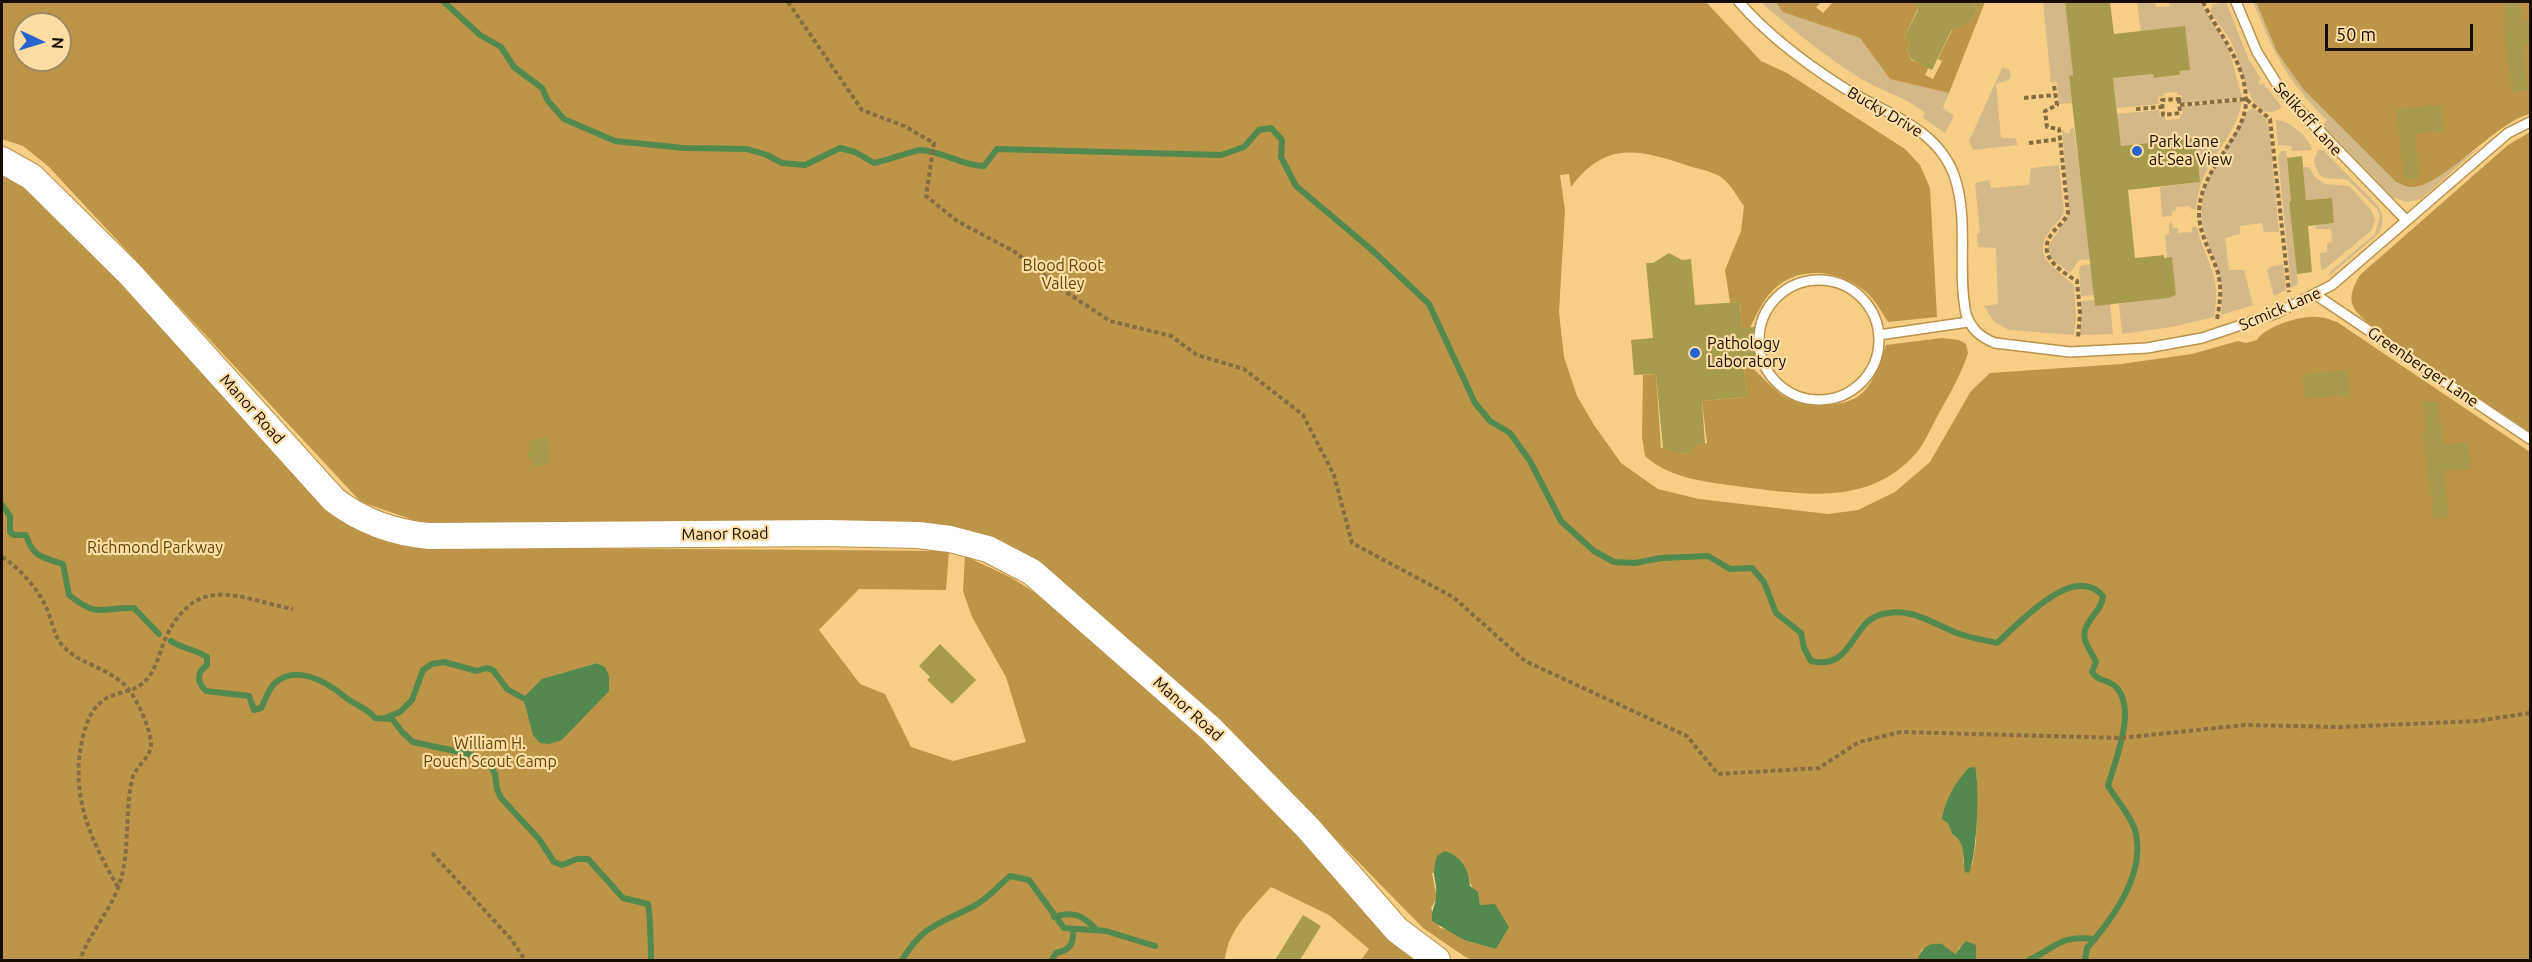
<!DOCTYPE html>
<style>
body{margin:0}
#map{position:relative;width:2532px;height:962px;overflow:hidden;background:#f7ce86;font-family:Ubuntu,sans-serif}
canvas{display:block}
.frame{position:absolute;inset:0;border:3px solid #170c00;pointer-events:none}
.north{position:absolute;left:12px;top:12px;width:60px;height:60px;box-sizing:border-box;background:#fddda4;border:2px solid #a18962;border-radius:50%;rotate:94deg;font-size:16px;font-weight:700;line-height:24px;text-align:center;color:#170c00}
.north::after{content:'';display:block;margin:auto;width:21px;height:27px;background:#2863d0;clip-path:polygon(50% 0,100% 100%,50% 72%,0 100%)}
.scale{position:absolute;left:2325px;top:24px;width:148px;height:27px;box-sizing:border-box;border:3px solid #170c00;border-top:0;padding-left:8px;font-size:18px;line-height:21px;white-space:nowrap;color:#170c00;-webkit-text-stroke:4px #fddda4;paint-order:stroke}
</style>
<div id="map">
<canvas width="2532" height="962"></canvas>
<div class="frame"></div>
<div class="north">N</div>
<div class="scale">50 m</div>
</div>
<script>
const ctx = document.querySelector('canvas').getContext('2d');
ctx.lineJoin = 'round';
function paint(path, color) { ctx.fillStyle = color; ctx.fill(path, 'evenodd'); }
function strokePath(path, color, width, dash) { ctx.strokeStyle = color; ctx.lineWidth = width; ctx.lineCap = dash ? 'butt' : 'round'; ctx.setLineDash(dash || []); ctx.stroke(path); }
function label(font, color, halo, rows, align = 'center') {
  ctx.font = font + ' Ubuntu,sans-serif'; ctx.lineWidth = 4.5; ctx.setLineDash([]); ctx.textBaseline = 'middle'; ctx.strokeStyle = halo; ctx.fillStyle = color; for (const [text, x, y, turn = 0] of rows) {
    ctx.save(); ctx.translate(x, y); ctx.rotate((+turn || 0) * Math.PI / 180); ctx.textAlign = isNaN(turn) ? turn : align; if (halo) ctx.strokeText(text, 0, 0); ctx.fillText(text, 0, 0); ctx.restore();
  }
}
paint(new Path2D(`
 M1761,2H1776L1784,12L1860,38L1890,79L1949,93L1943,108L1954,116L1945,133L1922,117L1925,113C1905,96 1882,92 1860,78C1825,56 1792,30 1761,2Z
 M2043,2H2065L2073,75L2069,76L2072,103L2059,104L2057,82H2051Z
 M2137,2L2155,3L2156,7L2170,6L2169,2H2200L2229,49L2242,98L2182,104L2181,95H2177V92L2164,93L2163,96L2158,97L2159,104L2117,108L2113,78L2153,74L2154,78L2179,76V71L2189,70L2141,31Z
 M2226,2L2249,60L2261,79L2258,82L2260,85L2263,83L2282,107C2251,131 2241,63 2234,48C2228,34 2218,24 2210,12L2212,5Z
 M2253,2H2256L2277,52L2303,89L2396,182L2464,158L2482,145L2421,199L2407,202L2392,197L2323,125L2327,120C2286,80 2274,53 2253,2Z
 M2002,68L2009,69L2011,75L2009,80L1996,84L2001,138H2015L2018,145L1973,150L1969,141Z
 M2242,100C2236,142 2199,160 2196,209H2191L2190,206L2176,207V210L2172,211V216L2162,217L2160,187L2200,182L2196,138L2121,146L2117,114L2159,110L2160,117H2165V120L2180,119V115L2183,114L2182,106Z
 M2253,108L2266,119L2269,126L2279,232H2264L2262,223L2240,226V234L2225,238L2229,270H2244L2253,305L2221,315C2225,273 2216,271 2205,234C2190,187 2227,149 2248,111Z
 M2276,120C2288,119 2311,139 2312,150L2292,151L2291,146L2278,145Z
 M2074,128L2091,259L2079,260L2070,273L2051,258L2048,247L2069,214L2062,129L2065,133H2070V129Z
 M2318,150H2323L2378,206C2384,216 2384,225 2378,234L2328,277L2332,270L2375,234L2380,216L2377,209L2348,180C2331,176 2319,186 2314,160Z
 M2281,151H2286L2291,202L2289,203L2298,284L2291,288L2278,156Z
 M2059,165L2064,211C2062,220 2053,225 2048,233C2031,259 2060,270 2074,286L2076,318L2074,335L2009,330L1994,322L1984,306L1998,304L1996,248L1978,247L1977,234L1980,233L1975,183L1989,180L1991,188L2029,185L2031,168Z
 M2303,167H2309L2315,177L2325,184L2349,186L2371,210L2375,219L2372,230L2325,269L2321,270L2320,253L2327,252V243L2332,242L2331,229H2316V225L2334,223L2332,198L2306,200Z
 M2172,222L2173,228H2178V233L2192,232V227H2197C2206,265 2222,274 2214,317L2172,327L2122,334L2119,304L2176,295L2172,258H2167L2165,235L2169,234V223Z
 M2091,264L2095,295L2081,296L2079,269L2082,265Z
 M2283,264L2286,290L2274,296L2267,270L2270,267Z
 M2095,300L2096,306L2110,304L2113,334L2080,335L2081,301Z`), '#d3b888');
paint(new Path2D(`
 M2,2H1706L1761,61L1787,73L1905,149L1920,165L1930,188L1937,317L1888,322C1882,313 1875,299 1866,292C1842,272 1806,265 1779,285C1766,294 1757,313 1750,328H1742L1740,302L1730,303L1725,270L1741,231L1744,206C1738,198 1730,183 1721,177C1712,171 1697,169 1686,165C1638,149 1605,141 1571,187L1569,174L1560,175L1565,210L1559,312L1564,357L1577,396L1594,425L1621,463L1658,489L1699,499L1828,514L1858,510L1895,492L1930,462L1971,391L1990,373L2121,364L2192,354L2238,341L2246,343L2257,340C2265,326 2302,315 2318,317C2324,317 2331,320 2337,322L2530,452V960H1976L1960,947L1955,954L1922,949L1917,960H1474L1467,958L1423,928L1242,743L1052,571L1005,544L431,526L361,502L48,166L23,146L2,139ZM24,24H60V60H24ZM1968,768L1977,775L1976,842L1972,866L1963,863C1964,850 1964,841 1952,834C1943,811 1953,786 1968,768ZM1432,873L1469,877C1470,889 1480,894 1480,905L1487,906L1502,938L1496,949L1464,940L1451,930L1440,928L1431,908L1437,898Z
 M1776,2H1821L1816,7L1823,13L1833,2H1914L1919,6L1904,38L1911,42L1907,50L1911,60L1919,63H1931L1925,75L1933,79L1942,61L1938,59L1955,24L1960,26L1971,22L1978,8L1973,2H1985L1949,93L1890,79L1860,38L1783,12Z
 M2256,2H2530V114C2496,121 2441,190 2409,187C2405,186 2399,183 2396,182L2303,89L2277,52Z
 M2530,132V432L2375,329C2353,310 2343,303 2360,275L2508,145Z
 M2,173L31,193L64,223L353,525C381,539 403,545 434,547L949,551L946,590L859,589L819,630L860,684L885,694L911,747L953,761L1026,742L1006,677L972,617L963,591L965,556L1012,578L1046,600L1107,654L1222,758L1419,960H1361L1369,949L1329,915L1271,887C1252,908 1227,931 1225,960H2ZM597,663L605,667L588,712L562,740L528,717L526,705L561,673C573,672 584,666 597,663Z
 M1942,338L1959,340L1966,344L1968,353C1961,375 1949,395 1938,415C1932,426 1926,440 1918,451C1872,506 1807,495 1743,487C1710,482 1671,480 1645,456L1642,437L1643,375L1656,374L1661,448L1669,447L1682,454L1690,451L1696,445L1707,443L1702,401L1747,397L1744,368H1753C1778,393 1787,407 1827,405C1838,404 1852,402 1861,394C1875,382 1880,362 1886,345Z`), '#bd9548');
paint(new Path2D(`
 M597,663L605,667L609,676V691L562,740L549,744L540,743L533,735L523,698L542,679Z
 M1975,767C1980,783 1977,858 1969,873L1965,872C1962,857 1967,843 1952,834L1948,823L1942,819C1946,797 1955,784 1968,768Z
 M1445,851C1461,856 1469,869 1470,886L1478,892L1480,905L1495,904L1509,927L1496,949L1464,940L1432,921C1431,910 1436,905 1436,896C1438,879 1430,878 1437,856Z
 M1966,941L1976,945V960H1917C1923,947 1927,943 1942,944L1955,954Z`), '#53894c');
strokePath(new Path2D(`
 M444,2L480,35L501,47L514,67L542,88L548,101L564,119L615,141L684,148L747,149L767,155L782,163L805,165L840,148L855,152L874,163C882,162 916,150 920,150C943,151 962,166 984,166L997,149L1221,155L1244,147L1259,130L1271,128L1282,140L1281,157L1296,186L1372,250L1429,304L1475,403L1490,421L1510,433L1530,461L1561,521L1594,551L1614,562L1635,563L1661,558L1708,556L1730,569L1752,568L1764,582L1776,613L1801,633L1804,648L1811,661C1854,671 1850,621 1883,614C1911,607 1932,623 1957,633C1970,638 1984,640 1997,643C2020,623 2073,562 2103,596C2103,612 2080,622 2085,640C2087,647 2093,655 2096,662L2092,672C2098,682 2107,679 2115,686C2138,707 2115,761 2108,786C2116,799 2131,816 2135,830C2147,873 2113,918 2087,948L2085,960
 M2,505L10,516V532L14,535H26C33,558 43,557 63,564L69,595C99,619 101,607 134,608L159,634
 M171,641C183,649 195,649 207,657V665C196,673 197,682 206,691L249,696L254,710L261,708C265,701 268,690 274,684C295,663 327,682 345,697C355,705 367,708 375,718L392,719L403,733L413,742L469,754L489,763L495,774L497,789L501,798L539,839L554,862L562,865L577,859H588L623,898L648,904C650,912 651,950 651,960
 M387,717L400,712L412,700L423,670L432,664L444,662L477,671L486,668L493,670L507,689L523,698
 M1054,917C1074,910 1083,916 1097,930
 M902,960C924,924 940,924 974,906C989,898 998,886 1010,876L1029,880L1064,928L1106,931L1155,946
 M1052,960L1056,953C1070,950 1074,944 1073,930
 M2029,960C2059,946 2058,935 2095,939`), '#53894c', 6);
paint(new Path2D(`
 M1914,2H1973L1978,8L1971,22L1952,29L1932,70L1911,59L1907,50L1911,42L1904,38L1918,10Z
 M2065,2H2110L2114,34L2185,26L2190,70L2179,71L2180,75L2154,78L2153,74L2113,78L2121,146L2196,138L2200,182L2128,190L2135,258L2164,255V258L2172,257L2176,295L2168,298L2095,306L2069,76L2073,75Z
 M2504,2H2520L2522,21L2530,20V44L2523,45L2528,91L2512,92L2503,22H2506Z
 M2441,105L2443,131L2415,133L2419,178L2404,179L2396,109Z
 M2302,156L2306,200L2332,198L2334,223L2308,226L2312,272L2297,274L2289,202H2291L2287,158Z
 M1669,253L1682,260L1691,259L1695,305L1740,302L1742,328L1755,327L1758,367L1744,368L1747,397L1702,401L1705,444L1697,445L1690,451L1682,454L1663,448L1656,374L1634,375L1631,340L1653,338L1646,263H1653Z
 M2347,370L2350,395L2304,398L2303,375Z
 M2438,401L2443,445L2468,442L2471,469L2444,471L2449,517L2434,519L2423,434L2426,429L2423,402Z
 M547,438L550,464L533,467L532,460L526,457L530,450L529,441Z
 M940,644L976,680L952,704L927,680L930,677L919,666Z
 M1303,915L1321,926L1300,960H1275Z`), '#a79c4d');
const lane = new Path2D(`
 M1739,2C1767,34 1805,63 1841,86C1882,113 1938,126 1955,178C1969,221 1957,270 1966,314C1971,329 1980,337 1995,343L2070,352L2147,348L2202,338L2277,313L2332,285L2508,133L2530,122
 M2236,2L2257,52L2282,92L2405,219
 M1759 340a60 60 0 1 1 120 0a60 60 0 1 1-120 0Z
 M2316,295L2530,439
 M1879,335L1968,322`);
const secondary = new Path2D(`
 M2,160L32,177L130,274L334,500C363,522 394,533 429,536L827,533L918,535L950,539L988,549L1032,572L1211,729L1308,828L1397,930L1437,960`);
strokePath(lane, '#b9934b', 12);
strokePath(secondary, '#b9934b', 28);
strokePath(new Path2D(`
 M788,2L862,110L904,126L934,143L926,196L957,221L1015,252L1060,288L1110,321L1171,336L1197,355L1244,369L1303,415L1334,475L1352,543L1453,597L1525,661L1687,736L1718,774L1819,768L1859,742L1901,732L2121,738L2245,725L2341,727L2477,721L2530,713
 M2203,2C2218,34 2246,62 2246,101C2246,138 2200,167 2199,213C2199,235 2212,253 2218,273C2222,289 2220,303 2217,319
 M2054,86L2057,105L2045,111L2047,127L2059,129L2068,213C2065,221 2058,226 2053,232C2035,255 2059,270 2077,281L2080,313L2078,338
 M2024,98L2055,95
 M2179,99L2180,113L2163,115L2162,100Z
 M2180,105L2246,99L2270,119L2289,292
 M2136,109L2162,107
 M2029,143L2060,139
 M2,557C20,568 41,592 48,612C53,624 54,635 62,645C81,667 114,667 132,694C140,707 151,730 151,745C151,758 134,767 132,780C124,815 131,854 118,888C108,914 89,934 80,960
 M432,853L511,939L525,960
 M118,887C91,841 70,796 82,741C85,728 89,713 99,704C112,690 133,695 146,680C157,669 160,649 167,635C199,572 240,599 293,609`), '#866c43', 4, [4.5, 3]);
strokePath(lane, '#fff', 9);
strokePath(secondary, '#fff', 26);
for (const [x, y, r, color] of [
 [2137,151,6,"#2863d0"],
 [1695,353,6,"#2863d0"]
]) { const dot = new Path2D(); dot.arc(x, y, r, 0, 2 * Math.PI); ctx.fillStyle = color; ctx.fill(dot); strokePath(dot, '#fddda4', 2); }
label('16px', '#170c00', '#fddda4', [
 ["Bucky Drive",1885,112,30],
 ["Selikoff Lane",2308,119,48],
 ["Scmick Lane",2280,309,-23],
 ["Greenberger Lane",2423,367,34],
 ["Manor Road",252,409,48],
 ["Manor Road",725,534,-1],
 ["Manor Road",1188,709,42]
]);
label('16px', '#170c00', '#fddda4', [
 ["Park Lane",2149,142],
 ["at Sea View",2149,160],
 ["Pathology",1707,344],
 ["Laboratory",1707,362]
], 'left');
label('16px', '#624708', '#fddda4', [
 ["Blood Root",1063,266],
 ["Valley",1063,284],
 ["Richmond Parkway",155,548],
 ["William H.",490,744],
 ["Pouch Scout Camp",490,762]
]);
</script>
